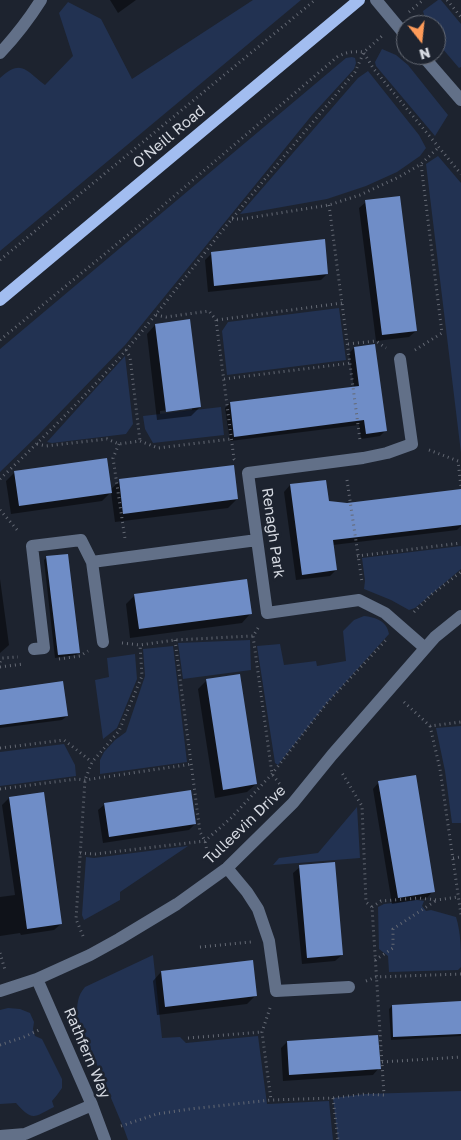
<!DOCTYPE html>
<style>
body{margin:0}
#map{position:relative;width:461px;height:1140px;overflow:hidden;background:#1d232f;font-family:"Golos Text",sans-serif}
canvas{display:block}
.north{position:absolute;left:396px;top:15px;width:50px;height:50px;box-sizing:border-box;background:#1d232f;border:1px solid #676c76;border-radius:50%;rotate:164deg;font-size:14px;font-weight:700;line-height:20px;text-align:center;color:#d5d9e1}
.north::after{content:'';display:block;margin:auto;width:18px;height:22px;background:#fe9b59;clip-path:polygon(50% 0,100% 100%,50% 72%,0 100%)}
</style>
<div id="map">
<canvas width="461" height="1140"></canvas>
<div class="north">N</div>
</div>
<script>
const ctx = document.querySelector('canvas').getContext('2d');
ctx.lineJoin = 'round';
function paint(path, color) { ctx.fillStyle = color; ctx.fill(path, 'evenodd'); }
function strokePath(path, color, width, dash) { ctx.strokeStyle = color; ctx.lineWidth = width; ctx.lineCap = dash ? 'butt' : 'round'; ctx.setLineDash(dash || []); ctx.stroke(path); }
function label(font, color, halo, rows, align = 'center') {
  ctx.font = font + ' "Golos Text",sans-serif'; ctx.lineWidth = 5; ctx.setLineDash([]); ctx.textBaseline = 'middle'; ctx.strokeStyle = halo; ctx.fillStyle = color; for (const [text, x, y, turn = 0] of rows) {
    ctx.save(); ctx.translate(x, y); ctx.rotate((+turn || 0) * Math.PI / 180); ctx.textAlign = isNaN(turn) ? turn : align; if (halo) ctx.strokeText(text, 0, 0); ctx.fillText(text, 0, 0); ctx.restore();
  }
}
paint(new Path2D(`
 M253,0H301L0,251V78C22,58 26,71 45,85L73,56L59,13L68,2L101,19L132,79Z
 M438,0H441L461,24V67L459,68L436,41V25H427L423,11Z
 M382,49L396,55L408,65L448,115L435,136L376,66L375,62Z
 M352,57L355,58L356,63L354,69L312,115L126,344L39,434L0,472V349L346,58Z
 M368,71L419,135L426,148L420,156L397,172L366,186L327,199L254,212L240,214L358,78Z
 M438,156L461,183V453L426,164Z
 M339,308L346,360L227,375L222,331L228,322Z
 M125,356L133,424L126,434L52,443L47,442Z
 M221,407L224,435L153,443L145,429L143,416Z
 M461,546V569L415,608L409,610L391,600L364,589L365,581L362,558Z
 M364,616C375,617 387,621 389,634L326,704L278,765L275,763L257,646L280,644L284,665L316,661L317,666L346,661L343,631L354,620Z
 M250,640L251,670L183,679L178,643Z
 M173,646L187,762L100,774V760L104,752L115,740L126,732L145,676L143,649Z
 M135,654L137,679L117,728L103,739L95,680L109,677L107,658Z
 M461,726V823H452L445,771L436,728Z
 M64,744L75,765L76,776L0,786V752Z
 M357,807L360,858L273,865L279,858L318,853Z
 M188,846L120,892V900L84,920L82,915L86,857L94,858Z
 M417,900L424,901L422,906L426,911L431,910L456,917C461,933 461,950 461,967L458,970L389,972L388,956L379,949L378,907L384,904Z
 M153,955L162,1038L180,1037L186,1043L258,1036L267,1104L329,1101L333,1140H128L124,1129L77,1017C77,1005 77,996 85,987Z
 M8,1008L20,1009L30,1013L34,1022L33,1029L35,1036L42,1039L62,1079V1088L57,1095L52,1101L54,1107C34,1117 33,1122 16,1103L0,1104V1010Z
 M461,1091V1140H338L333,1098L365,1094Z`), '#223252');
paint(new Path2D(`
 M110,0H136L118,13Z
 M366,202L416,331L409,337L376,341L359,208Z
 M211,254L327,274L321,280L208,292L205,260Z
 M155,325L200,407L191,416L157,420L147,334ZM192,407V410L160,414V411Z
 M354,348L385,431L380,436L361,439L359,425L230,441L225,408L230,403L354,388L349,353Z
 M15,472L110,490L120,481L237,499L228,508L115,522L111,492L102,501L11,514L6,481Z
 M290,485L328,503L461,507V526L457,530L333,545L336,570L330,576L296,580L284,492Z
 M47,557L79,652L76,655L55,658L44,560Z
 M0,579L9,645L0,653Z
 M135,595L250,614L242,623L130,638L126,604Z
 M207,680L256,784L247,792L215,798L198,689Z
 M0,691L67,716L62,720L0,728Z
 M379,782L433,891L427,898L392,904L373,789Z
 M9,798L61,924L54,930L21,935L20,933L0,936V897L15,895L2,805Z
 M105,804L195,824L189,830L103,843L98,810Z
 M300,867L342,955L335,961L302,964L293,873Z
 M161,972L256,995L247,1004L157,1015L153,981Z
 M461,1002V1036L391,1040L389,1009L392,1006Z
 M287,1042L379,1068L373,1075L283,1081L281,1048Z`), '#0007');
paint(new Path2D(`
 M400,196L417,331L382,335L365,200Z
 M325,239L328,274L214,286L211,252Z
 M190,319L201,407L166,412L155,324Z
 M375,344L387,431L366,434L364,420L234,437L230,402L359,386L354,347Z
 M107,458L112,493L19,506L14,471Z
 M234,465L238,499L123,514L119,479Z
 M326,480L329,501L347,503L461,489V525L333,540L337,570L302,575L290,484Z
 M68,554L80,653L58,655L46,556Z
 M247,579L252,614L139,629L134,594Z
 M240,674L257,784L223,790L206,679Z
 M63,681L68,716L0,725V690Z
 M416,775L435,892L398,898L378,781Z
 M191,790L196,824L109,837L104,803Z
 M44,792L62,924L27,929L9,797Z
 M335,862L343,955L307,958L299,865Z
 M253,960L257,996L165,1007L161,971Z
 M461,1001V1034L393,1037L392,1005Z
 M378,1035L381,1069L289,1075L287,1041Z`), '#6f8dc7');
strokePath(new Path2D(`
 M447,0L461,17
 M409,12L423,0
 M364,53L373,68L461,174
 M329,205L360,440
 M232,219H242L329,205L360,195L399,177L421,164L439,147
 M0,260L315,0
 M156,315L166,317L209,311L216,320L234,459L235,460
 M217,320L342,303
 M0,340L145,221L337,57C346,52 353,51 364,52
 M348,344L376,341L386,348
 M126,350L130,357L140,441
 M415,350L442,333L421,164
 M224,379L351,363
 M37,444L46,446L107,439L119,444L140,441L158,448L231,439
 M119,444L113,458L125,539
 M429,450L458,461L461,487
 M0,479C44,437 87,395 127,349C163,307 196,263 231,220C272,170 314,121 355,72L364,52L382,36
 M347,480L362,582
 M0,510L19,532
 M357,556L461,543
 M414,612L432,594L461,572
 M258,628L253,636L272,774L282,787
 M175,640L200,832L205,841L208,856
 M122,643L140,645L175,640L253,636
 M59,659L80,656L88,651
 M0,662L2,658L18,657
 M0,667L23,664
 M404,702L430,726L461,722
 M430,726L440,769L461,915
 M0,748L64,740L92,762
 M0,789L77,779L85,780L192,764
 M80,853L95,854L205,841L231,818L272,774L326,704L387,639
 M453,858L461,857
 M372,907L381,901L419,898L437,900L458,897
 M83,936L76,919L85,780L92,762L119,731L142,676L140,645
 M200,947L251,942
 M0,953L5,970
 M375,960L393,948V929L437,900
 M366,981L376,977L461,974
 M270,1008L262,1032L271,1100
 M188,1038L262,1032
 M0,1045L24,1037L39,1030
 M382,1062L461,1057
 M333,1098L338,1140
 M121,1126L157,1114L190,1109L271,1100L333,1098L365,1094L384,1095L372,907L366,902L362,806L342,773`), '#646974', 3, [1, 4]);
strokePath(new Path2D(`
 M376,0L406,36
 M0,53C15,37 29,19 41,0
 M422,55L461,100
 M400,359L412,444L387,453L363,458L248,473L267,613L359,600L385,613L425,648
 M103,642L92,562L257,540
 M34,649L44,648L32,546L81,540L92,562
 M227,868L247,892L258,909L269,941L276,991L349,987
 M37,979L92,1105L105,1140
 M0,991L37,979L90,955L119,939L177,904L227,868L293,803L332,755L435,637L461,616
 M0,1136L25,1134L92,1105`), '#627088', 12);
strokePath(new Path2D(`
 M0,300L359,0`), '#a2bdf0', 12);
label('15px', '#d5d9e1', '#1d232f', [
 ["O'Neill Road",169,137,-40],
 ["Renagh Park",273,533,82],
 ["Tulleevin Drive",245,825,-44],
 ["Rathfern Way",87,1053,67]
]);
</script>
